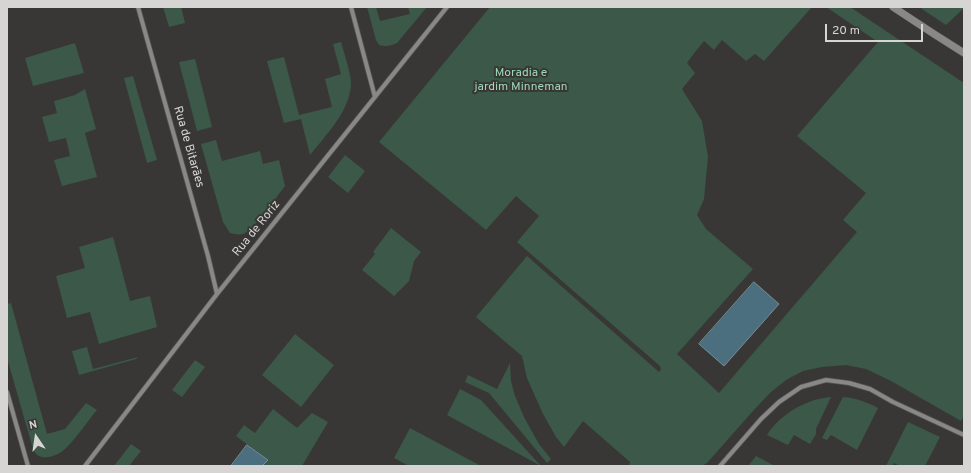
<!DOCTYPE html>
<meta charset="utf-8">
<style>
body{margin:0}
#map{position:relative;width:971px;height:473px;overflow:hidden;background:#383735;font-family:Overpass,sans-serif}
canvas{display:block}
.frame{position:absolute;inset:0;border:8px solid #d6d5d3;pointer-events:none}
.north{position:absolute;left:16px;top:417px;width:40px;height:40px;-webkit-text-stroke:3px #383735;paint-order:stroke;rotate:347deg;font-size:11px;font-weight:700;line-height:16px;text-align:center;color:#d6d5d3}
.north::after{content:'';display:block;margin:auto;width:14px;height:18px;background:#d6d5d3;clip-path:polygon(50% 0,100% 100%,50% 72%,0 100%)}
.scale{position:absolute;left:825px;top:24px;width:98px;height:18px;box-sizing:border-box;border:2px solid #d6d5d3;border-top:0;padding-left:5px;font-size:12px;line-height:14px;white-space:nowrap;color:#d6d5d3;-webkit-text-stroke:3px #383735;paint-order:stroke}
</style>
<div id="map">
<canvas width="971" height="473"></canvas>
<div class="frame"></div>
<div class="north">N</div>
<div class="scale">20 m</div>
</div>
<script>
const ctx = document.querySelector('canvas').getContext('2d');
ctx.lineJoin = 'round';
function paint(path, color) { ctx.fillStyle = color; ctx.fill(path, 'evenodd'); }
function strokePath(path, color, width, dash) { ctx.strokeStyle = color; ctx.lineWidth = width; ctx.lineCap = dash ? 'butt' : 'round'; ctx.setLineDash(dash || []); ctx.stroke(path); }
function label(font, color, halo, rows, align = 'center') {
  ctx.font = font + ' Overpass,sans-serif'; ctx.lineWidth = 4; ctx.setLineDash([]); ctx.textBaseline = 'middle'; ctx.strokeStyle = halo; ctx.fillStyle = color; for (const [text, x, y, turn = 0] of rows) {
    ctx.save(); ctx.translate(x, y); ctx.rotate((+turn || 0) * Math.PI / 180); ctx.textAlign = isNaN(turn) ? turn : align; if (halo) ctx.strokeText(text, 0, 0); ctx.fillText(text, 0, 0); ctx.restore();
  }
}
paint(new Path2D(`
 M163,7H181L185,23L169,27Z
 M367,7H376L380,21L410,14L408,7H427L397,43C390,46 386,47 379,45L376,40Z
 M490,7H812L764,61L755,54L746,61L722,40L714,50L704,41L695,52L687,63L695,73L682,89L702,121L708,157L704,199L697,215L706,229L753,269L677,354L719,393L857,232L843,220L866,193L797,136L878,42L826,7H850L964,83V415L961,421L891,381L866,369L846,365L822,367L803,371L786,380L771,392L753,411L707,463L702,466H629L630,462L583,421L564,447L556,437L543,414L527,378L522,356L476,317L527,256L659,372L661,369L660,366L517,242L539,216L516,196L486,230L379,142Z
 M919,7H964V8L946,25Z
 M341,42C344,53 350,71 351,81C352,109 326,135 310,155L301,119L284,123L267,61L284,57L299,115L332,107L325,79L341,74L333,44Z
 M75,43L84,73L33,86L25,58Z
 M195,59L212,127L197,131L179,62Z
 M133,76L157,160L147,163L124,78Z
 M85,89L96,129L85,133L97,177L62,186L54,160L70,156L66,138L49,142L42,117L57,113L54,101L75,95Z
 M216,140L222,161L260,151L263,164L279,160L285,186C277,196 254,230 243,234C239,235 234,234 230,233L223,222L201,144Z
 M345,155L365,171L348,193L328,177Z
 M391,228L421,252L414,261L409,281L394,296L362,270L375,254L373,252Z
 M113,237L130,301L150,296L157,327L99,344L90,312L67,318L56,276L85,268L79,247Z
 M11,303L47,434L65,429L86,403L97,410C87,422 78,436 67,447C61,454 45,462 36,454C35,453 34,451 33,449L7,358V304Z
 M295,334L334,365L301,407L262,375Z
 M87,347L93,369L138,357L136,359L79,375L72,351Z
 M195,360L205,367L182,397L172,390Z
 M510,363L511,381L515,396L524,417L539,444L551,459L547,463L489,393L465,382L468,375L497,389Z
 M460,389L481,400L541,466L447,415Z
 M831,397L816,429V434L810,444L794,435L788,445L767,435C776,420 793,408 809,402C816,399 824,398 831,397Z
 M843,397C856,398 867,402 878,408L857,450L831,435L827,440L822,438Z
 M273,409L297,428L312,413L328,422L302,466H265L263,465L267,459L236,436L244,425L255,433Z
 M908,422L940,437L925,466H900L894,463L892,466H886Z
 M410,428L481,466H409L394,458Z
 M131,444L141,451L129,466H114Z
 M756,456L775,466H748Z`), '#3b5848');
const water = new Path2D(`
 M754,282L779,304L724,366L699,344Z
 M247,445L268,460L262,466H231Z`);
paint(water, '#4c6f7f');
strokePath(water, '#758e98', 1);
const minor = new Path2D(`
 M138,7L208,256L217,294
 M351,7L375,97
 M7,392L28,466
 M85,466L217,294L447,7
 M720,466L761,419L779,402L801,387L826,380L849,383L870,389L893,402L964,435`);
const tertiary = new Path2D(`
 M893,7L934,34L964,53`);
strokePath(minor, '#565553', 5.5);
strokePath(tertiary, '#565553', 8);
strokePath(minor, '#898885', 4);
strokePath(tertiary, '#898885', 7);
label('12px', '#9cd8b6', '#383735', [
 ["Moradia e",521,74],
 ["jardim Minneman",521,88]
]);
label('12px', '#d6d5d3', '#383735', [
 ["Rua de Bitarães",188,147,74],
 ["Rua de Roriz",257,229,-51]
]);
</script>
